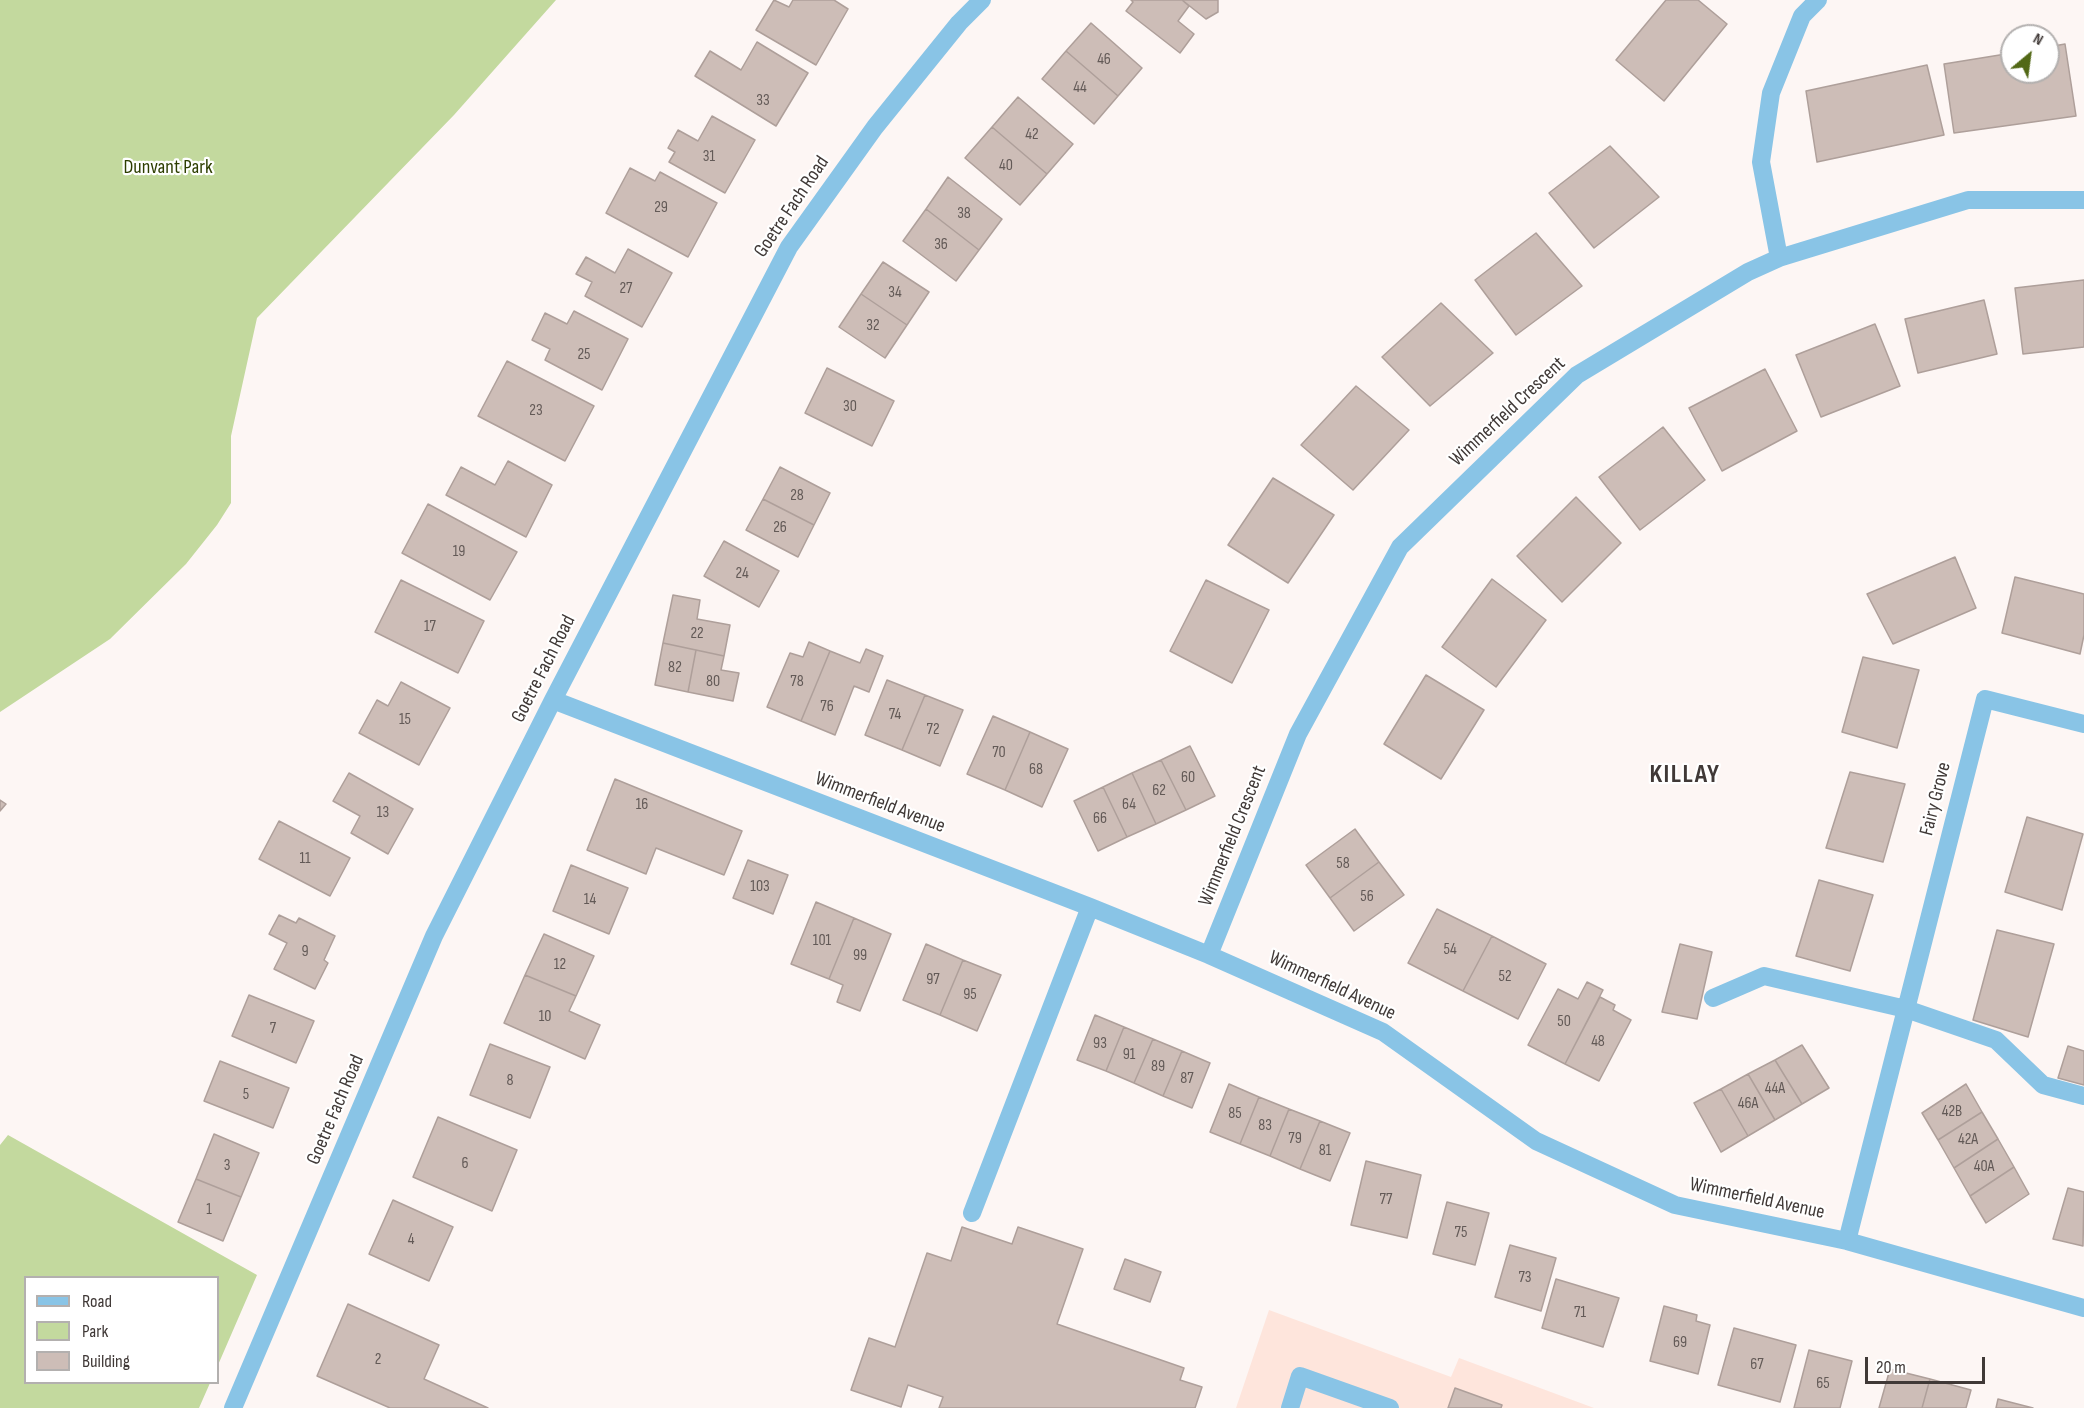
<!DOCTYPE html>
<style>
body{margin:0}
#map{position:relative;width:2084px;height:1408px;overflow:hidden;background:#fdf6f4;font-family:"Sofia Sans Condensed",sans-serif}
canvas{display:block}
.legend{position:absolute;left:24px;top:1276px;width:195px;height:108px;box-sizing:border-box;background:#fff;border:2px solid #b3b0af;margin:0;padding:8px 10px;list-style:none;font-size:18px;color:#403937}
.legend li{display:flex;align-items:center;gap:12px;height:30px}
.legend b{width:30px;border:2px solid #b3b0af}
.north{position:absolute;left:2000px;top:24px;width:60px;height:60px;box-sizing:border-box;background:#fff;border:2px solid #b3b0af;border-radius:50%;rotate:29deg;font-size:16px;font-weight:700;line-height:24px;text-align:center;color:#403937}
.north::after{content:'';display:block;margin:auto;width:21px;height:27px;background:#526816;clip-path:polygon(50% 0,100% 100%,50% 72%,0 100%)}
.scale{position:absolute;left:1865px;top:1357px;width:120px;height:27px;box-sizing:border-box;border:3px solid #403937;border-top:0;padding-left:8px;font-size:18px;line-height:21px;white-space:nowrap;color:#403937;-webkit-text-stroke:4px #fff;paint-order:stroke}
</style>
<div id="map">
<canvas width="2084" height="1408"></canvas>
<ul class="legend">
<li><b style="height:8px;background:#89c4e6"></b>Road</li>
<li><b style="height:16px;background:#c3d99e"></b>Park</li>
<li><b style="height:16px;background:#cdbdb7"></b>Building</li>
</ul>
<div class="north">N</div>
<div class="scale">20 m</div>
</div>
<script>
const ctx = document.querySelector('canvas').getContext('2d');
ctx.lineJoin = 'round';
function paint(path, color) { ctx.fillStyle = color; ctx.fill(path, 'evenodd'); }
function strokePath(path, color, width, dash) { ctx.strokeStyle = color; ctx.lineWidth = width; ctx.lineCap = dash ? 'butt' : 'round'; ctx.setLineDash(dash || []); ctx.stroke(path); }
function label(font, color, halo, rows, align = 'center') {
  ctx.font = font + ' "Sofia Sans Condensed",sans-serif'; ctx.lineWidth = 4.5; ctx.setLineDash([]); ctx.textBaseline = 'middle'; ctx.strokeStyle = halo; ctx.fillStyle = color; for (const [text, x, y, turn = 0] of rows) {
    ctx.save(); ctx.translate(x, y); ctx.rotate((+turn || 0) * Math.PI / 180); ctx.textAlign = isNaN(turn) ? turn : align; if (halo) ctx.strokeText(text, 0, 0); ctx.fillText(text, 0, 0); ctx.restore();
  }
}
paint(new Path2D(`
 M1269,1310L1451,1377L1459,1358L1594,1408H1236Z`), '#fee5dc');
paint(new Path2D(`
 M0,0H556L454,115L257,318L231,436V503L217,525L186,564L110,639L0,712Z
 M8,1135L257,1275L218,1365V1278H26V1382L210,1383L199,1408H0V1145Z`), '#c3d99e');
const building = new Path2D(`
 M774,0L789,7L793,0H834L848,9L816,65L756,30Z
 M1131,0H1182L1189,6L1178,21L1194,34L1180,53L1126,11L1133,2Z
 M1182,0H1218V12L1206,19Z
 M1666,0H1698L1727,24L1664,101L1616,60Z
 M1091,23L1142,68L1118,96L1066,51Z
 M757,42L808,73L776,126L695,76L710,51L741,70Z
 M2065,44L2076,116L1954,133L1944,64L2012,53V72H2048V47Z
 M1066,51L1118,96L1094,124L1042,79Z
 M1927,65L1944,135L1817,162L1806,91Z
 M1018,97L1073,144L1047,174L992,127Z
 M712,116L755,140L725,193L669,162L675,152L668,148L678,130L698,141Z
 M992,127L1047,174L1020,205L965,158Z
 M1610,146L1659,197L1594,248L1549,193Z
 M630,168L655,181L660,172L717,203L688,257L606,213Z
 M948,177L1002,219L979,250L926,209Z
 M926,209L979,250L956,281L903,241Z
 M1536,233L1582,286L1516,335L1475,280Z
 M628,249L672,273L642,327L585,296L592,282L576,274L586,257L615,273Z
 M883,262L929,292L907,325L861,294Z
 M2084,280V347L2023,354L2015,288Z
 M861,294L907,325L885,358L839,327Z
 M1984,300L1997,354L1918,373L1905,319Z
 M1441,303L1493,353L1430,406L1382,357Z
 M574,311L628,339L602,390L545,360L550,349L532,340L545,313L567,324Z
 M1875,324L1900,386L1821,417L1796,355Z
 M507,361L594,406L565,461L478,416Z
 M827,368L894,401L872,446L805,413Z
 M1765,369L1797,431L1722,471L1689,408Z
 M1356,386L1409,430L1353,490L1301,445Z
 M1663,427L1705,480L1640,530L1599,477Z
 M508,461L552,485L526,537L446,495L461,467L495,485Z
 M780,467L830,493L814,525L763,499Z
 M1273,478L1334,515L1288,583L1228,545Z
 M1576,497L1621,543L1562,602L1517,556Z
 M763,499L814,525L798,557L746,530Z
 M428,504L517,552L490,600L402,553Z
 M724,541L779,571L759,607L704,576Z
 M1955,557L1976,608L1893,644L1867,594Z
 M2015,577L2084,594V635L2080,654L2002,633Z
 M1492,579L1546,620L1496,687L1442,647Z
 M401,580L484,621L458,673L375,632Z
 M1206,580L1269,610L1232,683L1170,651Z
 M673,595L700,600L697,619L730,625L724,656L663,643Z
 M809,642L830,651L801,721L767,707L790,653L803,657Z
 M663,643L696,650L688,692L655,685Z
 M866,649L883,656L869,692L854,686L835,735L801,721L830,651L860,663Z
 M696,650L724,656L721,670L739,673L733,701L688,692Z
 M1863,657L1919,670L1897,748L1842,732Z
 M1426,675L1484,710L1441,779L1384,744Z
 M887,680L925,695L902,750L865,735Z
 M401,682L450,708L419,765L359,733L377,700L388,706Z
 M925,695L963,710L940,766L902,750Z
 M993,716L1030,732L1005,790L967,774Z
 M1030,732L1068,749L1042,807L1005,790Z
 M1190,746L1215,796L1186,810L1161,760Z
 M1161,760L1186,810L1156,824L1132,773Z
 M1850,772L1905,784L1883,862L1826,848Z
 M349,773L413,809L388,854L351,833L360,816L333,801Z
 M1132,773L1156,824L1127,837L1103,787Z
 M615,779L742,831L724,875L656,848L646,874L587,850Z
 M1103,787L1127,837L1098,851L1074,801Z
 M0,800L6,804L0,811Z
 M2027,817L2083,834L2062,910L2005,892Z
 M279,821L350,858L330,896L259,859Z
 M1355,829L1379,862L1330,898L1306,865Z
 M748,860L788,875L773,914L733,898Z
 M1379,862L1404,895L1354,931L1330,898Z
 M571,865L628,888L609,934L553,911Z
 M1819,880L1873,895L1850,971L1796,956Z
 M816,902L854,918L829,979L791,964Z
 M1437,909L1492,936L1463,991L1408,963Z
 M279,915L296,923L299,918L335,936L324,960L328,963L315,989L274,969L287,943L269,934Z
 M854,918L891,934L860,1011L837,1002L843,985L829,979Z
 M1997,930L2054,944L2028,1037L1973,1020Z
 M544,934L594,956L576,996L525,975Z
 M1492,936L1546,964L1518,1019L1463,991Z
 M926,944L963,960L940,1015L903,1000Z
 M1680,944L1712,952L1697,1019L1662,1012Z
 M963,960L1001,975L977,1031L940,1015Z
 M525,975L576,996L569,1011L600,1025L585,1059L504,1023Z
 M1587,982L1603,990L1565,1064L1528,1045L1558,989L1578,999Z
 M249,995L314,1021L296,1063L232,1036Z
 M1600,997L1615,1005L1613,1010L1631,1020L1599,1081L1565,1064Z
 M1095,1015L1124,1027L1106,1071L1077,1060Z
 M1124,1027L1153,1039L1134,1083L1106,1071Z
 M1153,1039L1182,1051L1163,1096L1134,1083Z
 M490,1044L550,1067L530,1118L470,1095Z
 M1802,1045L1829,1088L1802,1104L1775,1060Z
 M2068,1046L2084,1051V1085L2058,1078Z
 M1182,1051L1210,1063L1192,1108L1163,1096Z
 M1775,1060L1802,1104L1775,1120L1748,1074Z
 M220,1061L289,1088L273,1128L204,1101Z
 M1748,1074L1775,1120L1748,1136L1721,1089Z
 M1229,1084L1259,1097L1240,1144L1210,1132Z
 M1966,1084L1982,1112L1938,1140L1922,1113Z
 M1721,1089L1748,1136L1721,1152L1694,1103Z
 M1259,1097L1289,1109L1270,1156L1240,1144Z
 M1289,1109L1320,1121L1300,1169L1270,1156Z
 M1982,1112L1998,1139L1954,1168L1938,1140Z
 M438,1117L517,1150L492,1211L413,1177Z
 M1320,1121L1350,1133L1330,1181L1300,1169Z
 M214,1134L259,1153L241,1197L196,1179Z
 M1998,1139L2014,1167L1970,1196L1954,1168Z
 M1366,1161L1421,1175L1407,1238L1351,1225Z
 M2014,1167L2029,1194L1986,1223L1970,1196Z
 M196,1179L241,1197L223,1241L178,1222Z
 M2068,1188L2084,1192L2083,1246L2053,1239Z
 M393,1200L453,1227L429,1281L369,1254Z
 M1447,1202L1489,1213L1475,1265L1433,1254Z
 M962,1227L1012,1244L1018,1227L1083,1249L1057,1324L1184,1368L1180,1380L1202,1387L1195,1408H939L943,1397L908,1385L901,1407L851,1390L869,1338L895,1347L927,1253L951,1261Z
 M1510,1245L1556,1258L1541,1311L1495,1297Z
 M1125,1259L1161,1272L1150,1302L1114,1289Z
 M1556,1279L1619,1298L1603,1347L1542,1328Z
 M348,1304L439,1345L424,1379L488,1408H390L317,1376Z
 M1664,1306L1697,1315L1696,1321L1710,1325L1698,1374L1650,1361Z
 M1734,1328L1796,1345L1780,1402L1718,1385Z
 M1809,1350L1852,1361L1840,1408H1794Z
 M1890,1369L1930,1379L1922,1408H1879Z
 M1930,1379L1971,1390L1966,1408H1922Z
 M1455,1388L1502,1405L1501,1408H1448Z
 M1998,1399L2033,1408H1996Z`);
paint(building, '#cdbdb7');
strokePath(building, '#ae9f9a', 1.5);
strokePath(new Path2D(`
 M1779,258L1761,162L1771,93L1802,16L1818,0
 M553,700L1090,907L1209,955L1383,1032L1536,1141L1675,1205L1847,1241L2084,1308
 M1209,955L1298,734L1400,547L1577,375L1748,272L1779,258L1968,200H2084
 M1713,998L1764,976L1906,1009L1996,1040L2043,1085L2084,1096
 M972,1213L1090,907
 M1847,1241L1985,699L2084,724
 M233,1408L434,936L553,700L789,247L875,127L959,23L982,0
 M1290,1408L1300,1376L1390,1408`), '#89c4e6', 18);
label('16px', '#635a57', null, [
 ["46",1104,60],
 ["44",1080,88],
 ["33",763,101],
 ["42",1032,135],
 ["31",709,157],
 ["40",1006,166],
 ["29",661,208],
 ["38",964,214],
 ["36",941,245],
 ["27",626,289],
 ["34",895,293],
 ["32",873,326],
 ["25",584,355],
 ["30",850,407],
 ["23",536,411],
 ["28",797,496],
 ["26",780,528],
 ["19",459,552],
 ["24",742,574],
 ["17",430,627],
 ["22",697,634],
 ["82",675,668],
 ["80",713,682],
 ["78",797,682],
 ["76",827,707],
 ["74",895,715],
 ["15",405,720],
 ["72",933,730],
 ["70",999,753],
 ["68",1036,770],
 ["60",1188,778],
 ["62",1159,791],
 ["16",642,805],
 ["64",1129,805],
 ["13",383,813],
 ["66",1100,819],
 ["11",305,859],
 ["58",1343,864],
 ["103",760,887],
 ["56",1367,897],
 ["14",590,900],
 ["101",822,941],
 ["54",1450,950],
 ["9",305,952],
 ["99",860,956],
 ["12",560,965],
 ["52",1505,977],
 ["97",933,980],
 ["95",970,995],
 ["10",545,1017],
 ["50",1564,1022],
 ["7",273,1029],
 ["48",1598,1042],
 ["93",1100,1044],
 ["91",1129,1055],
 ["89",1158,1067],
 ["87",1187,1079],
 ["8",510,1081],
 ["44A",1775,1089],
 ["5",246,1095],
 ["46A",1748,1104],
 ["42B",1952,1112],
 ["85",1235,1114],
 ["83",1265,1126],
 ["79",1295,1139],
 ["42A",1968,1140],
 ["81",1325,1151],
 ["6",465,1164],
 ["3",227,1166],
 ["40A",1984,1167],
 ["77",1386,1200],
 ["1",209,1210],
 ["75",1461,1233],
 ["4",411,1240],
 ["73",1525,1278],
 ["71",1580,1313],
 ["69",1680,1343],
 ["2",378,1360],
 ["67",1757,1365],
 ["65",1823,1384]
]);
label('20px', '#2d3e00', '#fff', [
 ["Dunvant Park",168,168]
]);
label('20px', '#403937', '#fff', [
 ["Goetre Fach Road",792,207,-56],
 ["Wimmerfield Crescent",1508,412,-43],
 ["Goetre Fach Road",544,669,-63],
 ["Fairy Grove",1936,799,-76],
 ["Wimmerfield Avenue",880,803,21],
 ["Wimmerfield Crescent",1233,836,-68],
 ["Wimmerfield Avenue",1332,986,25],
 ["Goetre Fach Road",336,1110,-67],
 ["Wimmerfield Avenue",1757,1199,12]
]);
ctx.letterSpacing = '1.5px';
label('bold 26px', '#403937', '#fff', [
 ["KILLAY",1685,775]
]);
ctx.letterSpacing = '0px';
</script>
